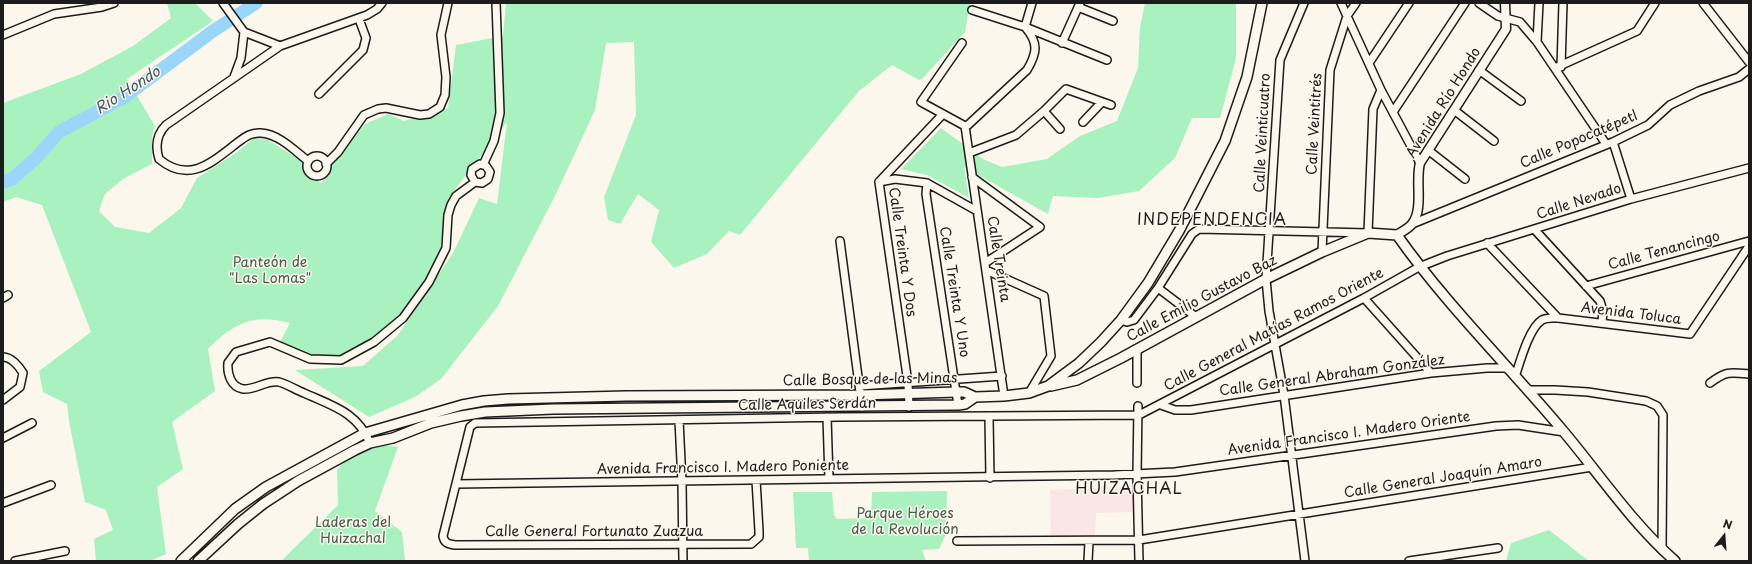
<!DOCTYPE html>
<meta charset="utf-8">
<style>
body{margin:0}
#map{position:relative;width:1752px;height:564px;overflow:hidden;background:#fbf7ec;font-family:"Playpen Sans",sans-serif}
canvas{display:block}
.frame{position:absolute;inset:0;border:4px solid #1c1c1c;pointer-events:none}
.north{position:absolute;left:1704px;top:516px;width:40px;height:40px;-webkit-text-stroke:3px #fbf7ec;paint-order:stroke;rotate:17deg;font-size:11px;font-weight:700;line-height:16px;text-align:center;color:#1c1c1c}
.north::after{content:'';display:block;margin:auto;width:14px;height:18px;background:#1c1c1c;clip-path:polygon(50% 0,100% 100%,50% 72%,0 100%)}
</style>
<div id="map">
<canvas width="1752" height="564"></canvas>
<div class="frame"></div>
<div class="north">N</div>
</div>
<script>
const ctx = document.querySelector('canvas').getContext('2d');
ctx.lineJoin = 'round';
function paint(path, color) { ctx.fillStyle = color; ctx.fill(path, 'evenodd'); }
function strokePath(path, color, width, dash) { ctx.strokeStyle = color; ctx.lineWidth = width; ctx.lineCap = dash ? 'butt' : 'round'; ctx.setLineDash(dash || []); ctx.stroke(path); }
function label(font, color, halo, rows, align = 'center') {
  ctx.font = font + ' "Playpen Sans",sans-serif'; ctx.lineWidth = 3; ctx.setLineDash([]); ctx.textBaseline = 'middle'; ctx.strokeStyle = halo; ctx.fillStyle = color; for (const [text, x, y, turn = 0] of rows) {
    ctx.save(); ctx.translate(x, y); ctx.rotate((+turn || 0) * Math.PI / 180); ctx.textAlign = isNaN(turn) ? turn : align; if (halo) ctx.strokeText(text, 0, 0); ctx.fillText(text, 0, 0); ctx.restore();
  }
}
paint(new Path2D(`
 M1135,486L1134,512L1096,513L1095,539H1051L1050,490Z`), '#fae6e4');
paint(new Path2D(`
 M167,3H195L213,21L127,79L155,126L152,136V164L123,179L105,194L99,211L115,227L149,233L181,208L197,178L236,153L254,138L266,139L302,161L304,173L321,183L328,176L332,165L365,124L388,114L404,121L448,108L456,45L503,36L506,3H970L965,32L922,79L919,80L892,65L859,91L740,235L729,231L707,254L674,268L651,242L659,210L638,194L620,224L608,220L604,197L636,115L634,42L606,43L595,110L556,194L498,306L441,379L415,397L369,417L295,370L363,366L398,335L453,253L479,198L497,204L507,122L450,196L444,213L443,247L425,282L400,316L372,339L341,357L309,356L280,342L290,323C254,313 233,323 208,349L215,391L172,422L183,469L157,487L166,554L150,561H96L94,539L113,530L106,510L85,502L69,421L67,404L43,392L39,371L91,332L42,205L16,197L3,202V103L81,74L133,46L171,18Z
 M1145,3H1236V58L1220,118H1192L1175,158L1139,191L1098,198L1053,196L1048,214L964,167L969,198L927,175L901,169L941,128L983,159L1002,167L1047,159L1080,136L1117,121L1138,68L1140,27Z
 M370,443L398,447L375,511L402,532L405,561H281L338,505L337,470L355,450Z
 M947,491L946,534L939,549L922,550L926,561H809L808,548H796L793,492H832L834,515L837,519L871,518L872,492Z
 M1549,530L1589,561H1506L1511,543Z`), '#a9f1be');
strokePath(new Path2D(`
 M3,182L12,179L35,159L59,132L123,98L213,31L256,3`), '#9ad6fa', 13);
const minor = new Path2D(`
 M223,3L244,32L280,46
 M1304,3L1280,60L1266,279L1269,311L1284,395L1305,561
 M1341,3L1381,90L1420,163
 M1479,3L1498,16L1520,22L1537,42L1606,144
 M1703,3L1749,62
 M1078,7L1113,21
 M972,10L1025,27L1107,60
 M3,35L54,14L102,7L114,3
 M1537,42L1539,3
 M962,43L921,102L965,126
 M1062,43L1080,3
 M1369,63L1409,3
 M1561,67L1563,3
 M1555,68L1637,31L1655,3
 M1479,70L1521,101
 M234,77L241,58L244,32
 M319,94L363,50L366,38L359,19
 M1454,110L1494,141
 M1044,111L1060,129
 M1393,112L1465,3
 M1083,122L1102,102
 M965,126L1004,396
 M965,126L968,125L1027,70C1037,53 1039,43 1025,27L1032,3
 M1613,142L1631,199
 M1428,150L1465,179
 M969,153L1016,135L1044,111L1066,89L1111,105
 M307 166a10 10 0 1 1 20 0a10 10 0 1 1-20 0Z
 M308,161C295,151 279,134 261,133C251,132 245,137 237,143C211,163 189,184 159,159C155,146 157,134 166,125L280,46L367,15L377,9L382,3
 M326,164L338,152L364,115L378,109L386,108L420,115L429,114L440,107L445,95L446,77L441,35L448,3
 M483,165L494,141L500,113L496,3
 M972,177L1040,227L985,263
 M879,182L908,383L909,407
 M879,182L895,179L927,183L977,211
 M879,182L943,114
 M927,183L926,194L958,405
 M1412,224L1613,142L1648,125L1670,105L1699,91L1739,77L1749,69
 M1535,230L1600,301L1603,311L1602,323
 M840,241L862,407
 M1487,243L1558,318
 M1322,252L1330,70L1347,16L1356,3
 M986,270L1044,296L1051,356L1029,393
 M1586,286L1749,241
 M1158,288L1196,317
 M3,298L8,295
 M1364,298L1431,373
 M1121,320L1127,322L1134,320L1158,288L1192,234L1199,229L1368,233L1373,109L1381,90
 M1137,350V383
 M3,357C11,357 19,366 23,373L20,387L3,400
 M1515,377C1520,362 1529,328 1542,320C1547,317 1553,318 1558,318L1690,334L1749,246
 M1710,383C1726,371 1730,372 1749,374
 M860,386L1002,376
 M1527,390H1555L1588,392L1646,401L1657,406L1663,415L1662,550
 M1161,405L1175,410H1191L1431,373L1487,368H1508
 M1138,406L1137,474L1139,561
 M827,417L829,479
 M989,417L990,478
 M679,420L682,482L683,561
 M3,438L32,423
 M370,443C357,412 333,406 304,393C296,390 287,384 279,382C266,380 256,390 243,389C231,387 227,374 228,363L236,352L270,342L310,359L341,360L374,342L403,318L429,282L446,248L448,215L451,205L456,196L475,182L482,183L488,179L490,172L486,166L480,164L472,169L471,175L475,182
 M756,480L759,531V537L751,544L455,545C448,544 444,543 443,536L470,427L475,423L839,417L1139,415L1364,298L1419,267L1447,256L1631,199L1749,168
 M456,484L1114,475L1175,472L1496,426L1518,425L1564,432
 M3,503L51,485
 M957,541L1139,540L1592,467
 M15,561L65,551
 M1088,561L1089,542
 M1409,561L1498,548`);
const tertiary = new Path2D(`
 M1397,235C1401,232 1408,229 1412,224C1424,209 1415,181 1420,163L1506,29L1505,3`);
const secondary = new Path2D(`
 M1051,386L1077,380L1121,358L1266,279L1322,252L1368,233L1397,235C1447,306 1509,366 1564,432C1600,475 1632,523 1675,561
 M181,561L235,509L266,487L365,433L462,405L484,401L508,399L626,396L861,395L957,392H964L975,397L1004,396L1029,393L1048,386L1079,363L1101,342L1121,320L1148,283L1179,231L1225,141L1247,77L1262,3
 M198,561L238,524L263,504L298,481L355,450L370,443L393,438L431,423L461,416L485,412L553,409L958,405L965,404L975,397`);
strokePath(minor, '#1c1c1c', 10);
strokePath(tertiary, '#1c1c1c', 11);
strokePath(secondary, '#1c1c1c', 12);
strokePath(minor, '#fbf7ec', 7);
strokePath(tertiary, '#fbf7ec', 8);
strokePath(secondary, '#fbf7ec', 9);
label('14px', '#1c1c1c', '#fbf7ec', [
 ["Avenida Río Hondo",1444,103,-58],
 ["Calle Veintitrés",1315,124,-87],
 ["Calle Veinticuatro",1263,133,-87],
 ["Calle Popocatépetl",1579,140,-23],
 ["Calle Nevado",1579,202,-18],
 ["Calle Tenancingo",1664,251,-15],
 ["Calle Treinta Y Dos",902,252,82],
 ["Calle Treinta",998,259,81],
 ["Calle Treinta Y Uno",954,292,81],
 ["Calle Emilio Gustavo Baz",1202,299,-28],
 ["Avenida Toluca",1631,314,7],
 ["Calle General Matías Ramos Oriente",1274,330,-28],
 ["Calle General Abraham González",1332,376,-8],
 ["Calle Bosque de las Minas",870,380,-1],
 ["Calle Aquiles Serdán",807,405,-1],
 ["Avenida Francisco I. Madero Oriente",1349,434,-8],
 ["Avenida Francisco I. Madero Poniente",723,468,-1],
 ["Calle General Joaquín Amaro",1443,478,-9],
 ["Calle General Fortunato Zuazua",594,532]
]);
label('14px', '#465c4d', '#fbf7ec', [
 ["Panteón de",270,263],
 ["\"Las Lomas\"",270,279],
 ["Parque Héroes",905,514],
 ["de la Revolución",905,530],
 ["Laderas del",353,523],
 ["Huizachal",353,539]
]);
label('italic 15px', '#42545f', '#fbf7ec', [
 ["Rio Hondo",128,91,-33]
]);
ctx.letterSpacing = '1px';
label('16px', '#1c1c1c', '#fbf7ec', [
 ["INDEPENDENCIA",1212,221],
 ["HUIZACHAL",1129,490]
]);
ctx.letterSpacing = '0px';
</script>
